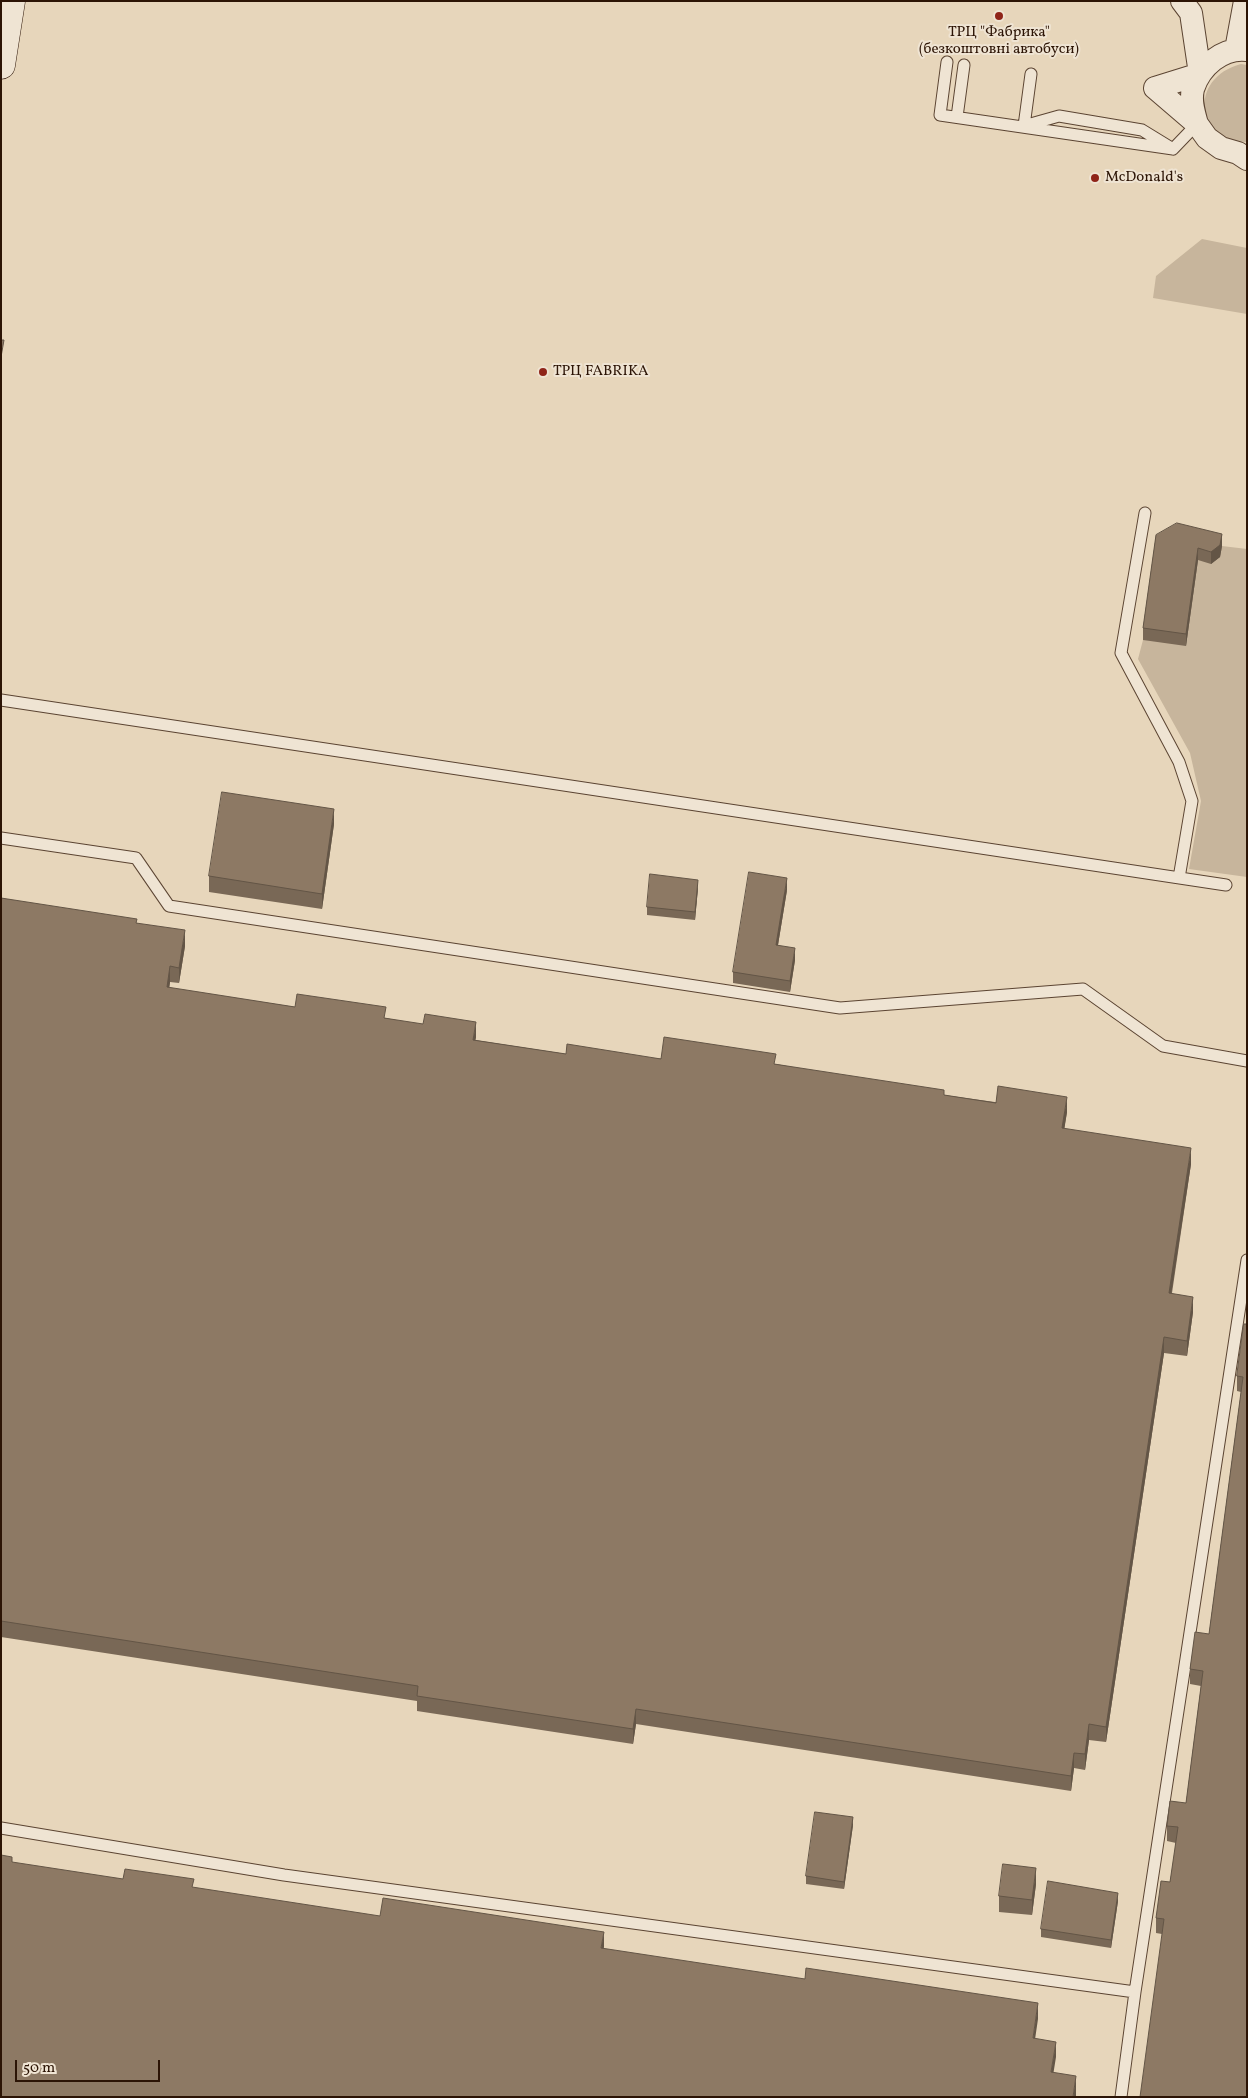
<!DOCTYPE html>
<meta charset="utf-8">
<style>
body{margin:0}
#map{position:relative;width:1248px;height:2098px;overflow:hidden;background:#e7d6bb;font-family:Vollkorn,serif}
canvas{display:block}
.frame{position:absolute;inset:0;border:2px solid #2c1405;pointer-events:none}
.scale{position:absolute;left:15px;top:2060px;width:145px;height:22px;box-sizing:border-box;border:2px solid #2c1405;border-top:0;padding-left:6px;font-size:15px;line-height:18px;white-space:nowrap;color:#2c1405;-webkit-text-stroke:4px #efe4d3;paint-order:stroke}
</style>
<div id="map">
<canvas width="1248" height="2098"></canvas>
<div class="frame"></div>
<div class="scale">50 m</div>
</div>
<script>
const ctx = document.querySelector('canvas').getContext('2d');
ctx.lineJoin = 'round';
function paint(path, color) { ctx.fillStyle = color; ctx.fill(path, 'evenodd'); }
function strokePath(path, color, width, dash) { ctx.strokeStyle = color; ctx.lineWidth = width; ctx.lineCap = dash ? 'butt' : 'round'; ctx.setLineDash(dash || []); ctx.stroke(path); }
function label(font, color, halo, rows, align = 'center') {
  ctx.font = font + ' Vollkorn,serif'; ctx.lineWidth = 4; ctx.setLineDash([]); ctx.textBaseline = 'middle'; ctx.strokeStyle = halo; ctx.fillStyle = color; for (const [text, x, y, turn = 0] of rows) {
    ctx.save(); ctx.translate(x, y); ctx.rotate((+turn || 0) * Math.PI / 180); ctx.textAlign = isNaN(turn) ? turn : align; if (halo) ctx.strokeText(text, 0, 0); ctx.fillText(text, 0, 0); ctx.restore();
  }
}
paint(new Path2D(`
 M1241,64L1247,65V142C1195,142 1188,78 1241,64Z
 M1202,239L1247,248V314L1153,298L1156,276Z
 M1222,546L1247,549V877L1189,869L1201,801L1190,753L1138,659L1143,640L1156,547Z`), '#c7b59c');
const lane = new Path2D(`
 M947,62L940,115L1173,149
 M957,117L964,65
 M1027,125L1059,116L1142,130L1173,149L1197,124
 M1024,126L1031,74
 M1145,513L1121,653L1179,762L1192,801L1179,878
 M1,700L1226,885
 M1,838L136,858L169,906L840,1008L1083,989L1163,1046L1247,1061
 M1,1828L284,1875L1135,1992
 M1121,2097L1135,1992L1247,1260`);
const street = new Path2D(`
 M1236,50L1245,1
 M1155,88L1200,74L1191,13L1182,1
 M1155,88L1197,124L1207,138L1221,148L1238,153L1247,159
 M1197,124C1194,113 1190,101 1193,89C1200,67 1222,47 1247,50`);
const secondary = new Path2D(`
 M1,65L11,1`);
strokePath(lane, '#5b4432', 13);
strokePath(street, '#5b4432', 24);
strokePath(secondary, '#2c1405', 29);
strokePath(lane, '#efe4d3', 11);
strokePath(street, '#efe4d3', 22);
strokePath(secondary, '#efe4d3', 28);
paint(new Path2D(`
 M1156,535L1222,546L1220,557L1211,564L1198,560L1186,646L1143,640V628Z
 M334,824L322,909L209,892V876Z
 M698,888L695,920L647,915V907Z
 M787,890L778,945L795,960L790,992L733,983V972Z
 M1,898L137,923L185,946L179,983L170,982L169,988L295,1007L386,1018L476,1037L475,1040L566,1054L776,1064L944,1095L1067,1112L1064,1129L1191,1164L1172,1293L1193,1312L1187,1356L1164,1353L1106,1742L1089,1740L1085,1770L1074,1768L1071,1791L636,1724L633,1744L417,1711V1701L1,1637Z
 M1244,1324L1247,2097L1162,1934L1156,1933V1918L1170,1882L1176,1843L1167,1841V1826L1186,1803L1201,1686L1190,1684V1669L1209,1634L1241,1392L1237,1391V1376Z
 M853,1825L844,1889L806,1884V1876Z
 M1036,1884L1032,1915L999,1912V1896Z
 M1118,1901L1111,1948L1041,1937V1929Z`), '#796856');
paint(new Path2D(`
 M1222,534V546L1220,557L1211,564V552Z
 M1198,548V560L1186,646V634Z
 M334,809V824L322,909V894Z
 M787,878V890L776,957V945Z
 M698,880V888L695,920V912Z
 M185,930V946L179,983V968Z
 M795,948V960L790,992V981Z
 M170,966V982L167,1003V987Z
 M476,1022V1037L473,1055V1040Z
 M1067,1097V1112L1062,1144V1128Z
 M1191,1148V1164L1169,1308V1293Z
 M1193,1297V1312L1187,1356V1341Z
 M1164,1337V1353L1106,1742V1727Z
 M636,1709V1724L633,1744V1729Z
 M1089,1724V1740L1085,1770V1754Z
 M1074,1753V1768L1071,1791V1776Z
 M853,1817V1825L844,1889V1882Z
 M1036,1868V1884L1032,1915V1900Z
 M1118,1893V1901L1111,1948V1940Z
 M604,1932V1947L601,1964V1948Z
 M1038,2003V2019L1033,2053V2038Z
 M1056,2042V2057L1051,2088V2072Z
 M1076,2076V2097H1073Z`), '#635546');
const building = new Path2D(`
 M1,340H4L1,357Z
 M1177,523L1222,534L1220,545L1211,552L1198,548L1186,634L1143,628L1156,535Z
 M222,792L334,809L322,894L209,876Z
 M749,872L787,878L776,945L795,948L790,981L733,972Z
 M650,874L698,880L695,912L647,907Z
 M1,898L137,919L136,923L185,930L179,968L170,966L167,987L295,1007L297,994L386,1007L384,1018L423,1024L425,1014L476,1022L473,1040L566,1054L567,1044L661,1059L664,1037L776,1054L774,1064L944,1090V1095L996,1103L998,1086L1067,1097L1062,1128L1191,1148L1169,1293L1193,1297L1187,1341L1164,1337L1106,1727L1089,1724L1085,1754L1074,1753L1071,1776L636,1709L633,1729L417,1696L418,1686L1,1621Z
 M1244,1324H1247V2097H1140L1164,1919L1156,1918L1161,1881L1170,1882L1178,1827L1167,1826L1170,1801L1186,1803L1203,1671L1190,1669L1195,1632L1209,1634L1243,1377L1237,1376Z
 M815,1812L853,1817L844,1882L806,1876Z
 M1,1855L12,1857V1862L123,1879L125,1869L194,1879L192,1887L380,1916L383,1898L604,1932L601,1948L805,1979L806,1968L1038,2003L1033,2038L1056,2042L1051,2072L1076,2076L1073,2097H1Z
 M1003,1864L1036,1868L1032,1900L999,1896Z
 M1048,1881L1118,1893L1111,1940L1041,1929Z`);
paint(building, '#8d7964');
strokePath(building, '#635546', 1);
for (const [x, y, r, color] of [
 [999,16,5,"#8f2418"],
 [1095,178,5,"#8f2418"],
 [543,372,5,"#8f2418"]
]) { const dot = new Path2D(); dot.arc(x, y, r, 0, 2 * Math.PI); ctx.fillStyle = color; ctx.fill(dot); strokePath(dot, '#efe4d3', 2); }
label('15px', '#2c1405', '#efe4d3', [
 ["ТРЦ \"Фабрика\"",999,33,"center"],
 ["(безкоштовні автобуси)",999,50,"center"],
 ["McDonald's",1105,178],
 ["ТРЦ FABRIKA",553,372]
], 'left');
</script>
